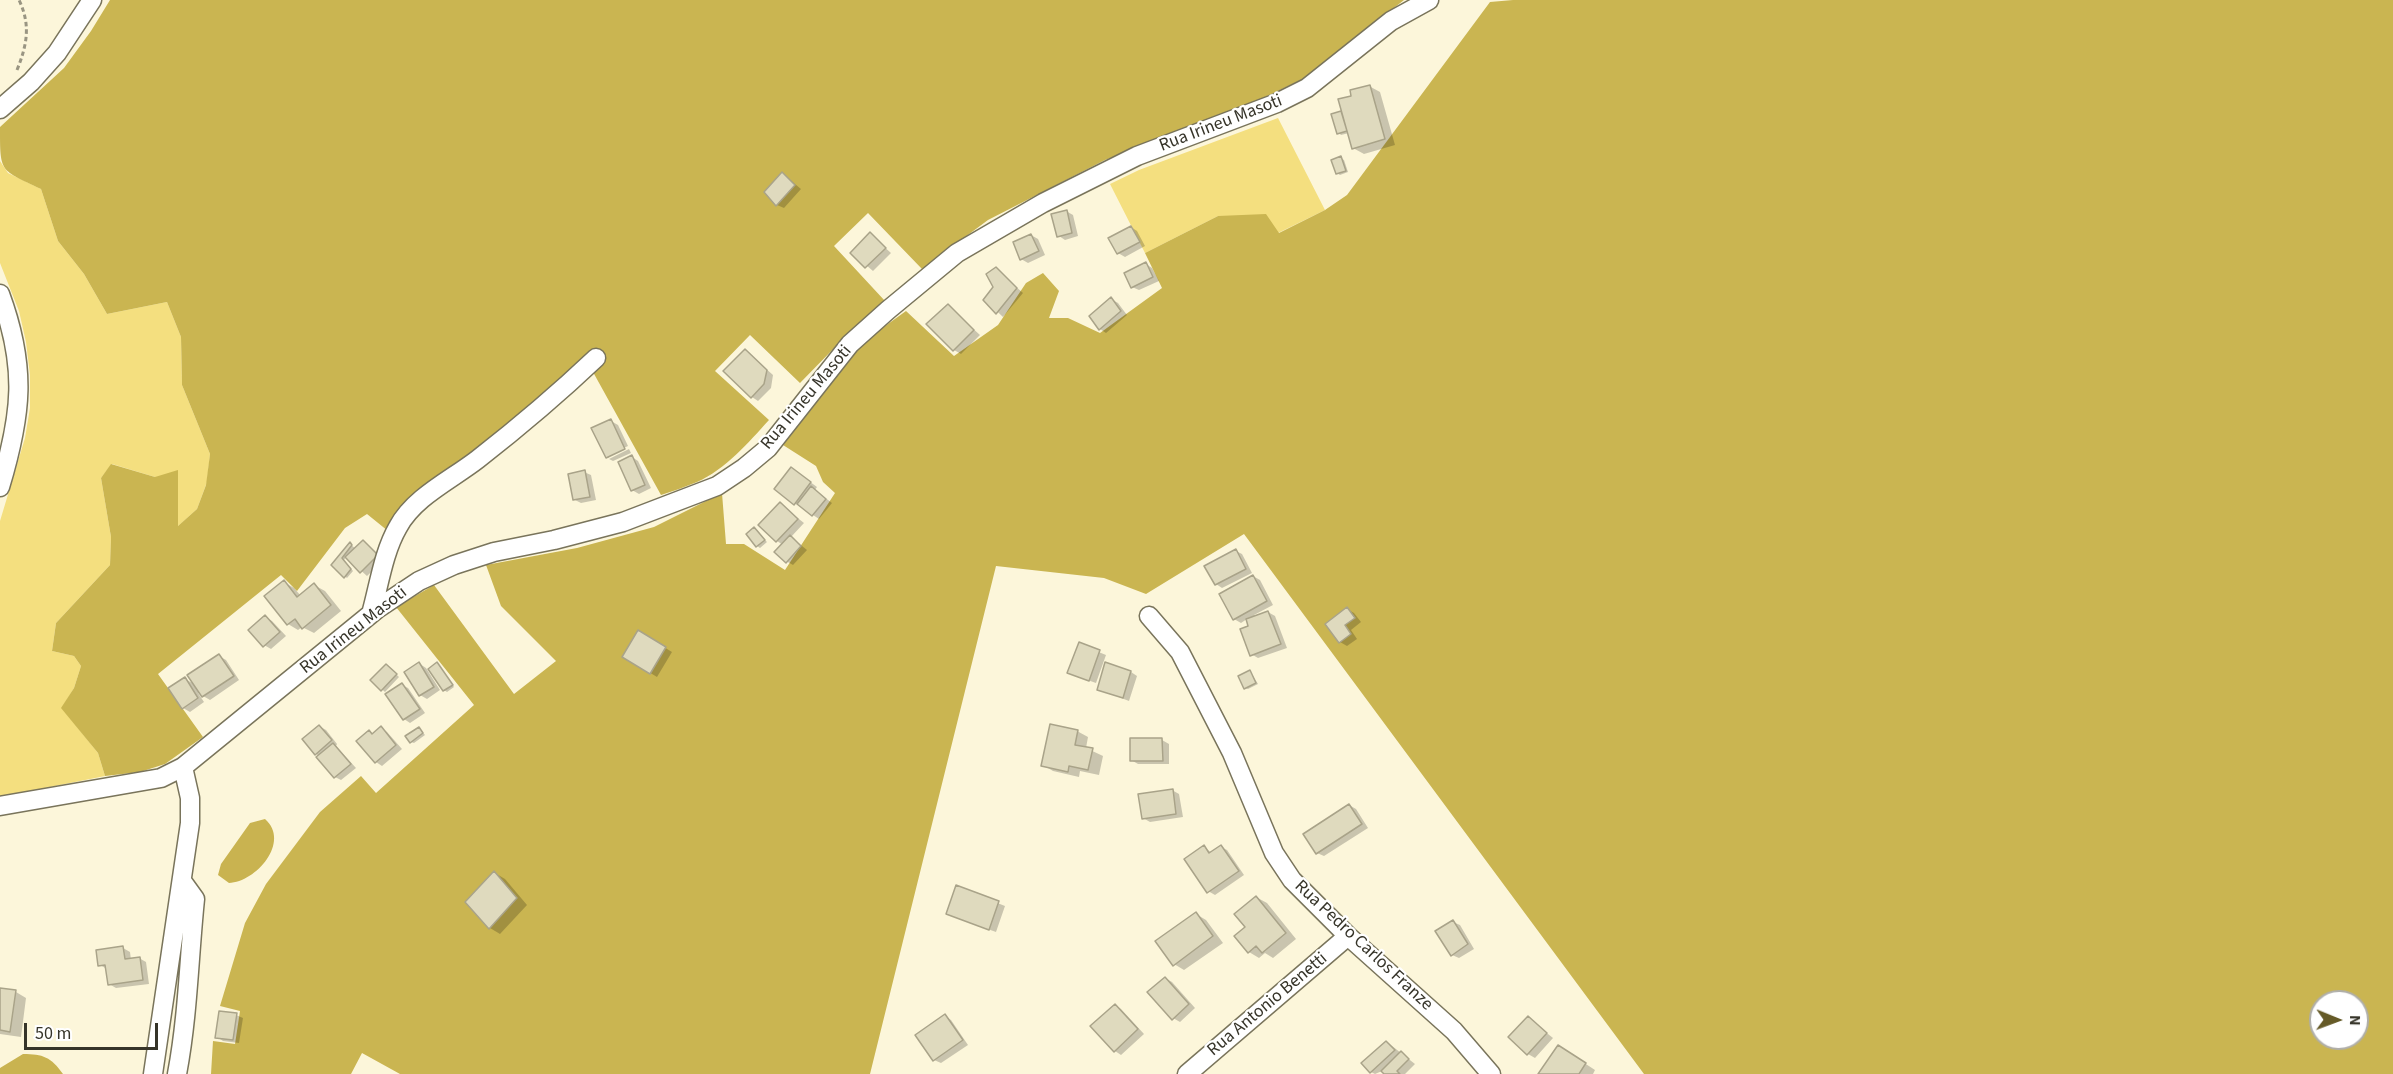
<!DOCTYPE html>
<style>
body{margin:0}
#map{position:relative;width:2393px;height:1074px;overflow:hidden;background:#fcf6da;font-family:"Source Sans 3",sans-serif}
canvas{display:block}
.north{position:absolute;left:2309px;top:990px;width:60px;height:60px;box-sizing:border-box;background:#fff;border:2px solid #afaea9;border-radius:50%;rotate:91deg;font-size:16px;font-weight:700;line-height:24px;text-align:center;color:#363429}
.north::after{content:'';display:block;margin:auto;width:21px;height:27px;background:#655a27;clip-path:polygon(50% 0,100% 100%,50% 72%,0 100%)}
.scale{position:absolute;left:24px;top:1023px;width:134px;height:27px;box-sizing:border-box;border:3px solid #363429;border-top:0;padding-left:8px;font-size:18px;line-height:21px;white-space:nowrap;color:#363429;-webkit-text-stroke:4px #fff;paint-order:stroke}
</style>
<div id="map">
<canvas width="2393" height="1074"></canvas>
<div class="north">N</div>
<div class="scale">50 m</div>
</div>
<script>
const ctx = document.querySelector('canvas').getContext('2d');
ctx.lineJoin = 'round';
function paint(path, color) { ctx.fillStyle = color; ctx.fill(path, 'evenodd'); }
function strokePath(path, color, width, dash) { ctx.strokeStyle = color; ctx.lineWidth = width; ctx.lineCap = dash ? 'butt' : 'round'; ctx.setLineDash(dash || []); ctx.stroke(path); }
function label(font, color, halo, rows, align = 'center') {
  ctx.font = font + ' "Source Sans 3",sans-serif'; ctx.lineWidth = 4.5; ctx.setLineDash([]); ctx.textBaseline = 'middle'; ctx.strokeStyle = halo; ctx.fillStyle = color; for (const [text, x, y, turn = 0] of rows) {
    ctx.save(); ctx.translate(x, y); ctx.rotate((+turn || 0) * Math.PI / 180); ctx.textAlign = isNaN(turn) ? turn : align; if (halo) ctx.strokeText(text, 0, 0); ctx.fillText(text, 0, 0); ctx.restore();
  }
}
paint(new Path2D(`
 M1278,118L1325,210L1278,233L1218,216L1145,253L1110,184L1139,170Z
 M0,161L8,173L41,189L58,241L84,274L107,314L167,302L181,337L182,385L210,454L207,482L197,509L177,527L155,477L112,464L101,478L111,537L110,565L56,623L52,651L74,656L81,666L74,688L62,708L98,753L105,776L0,797V521L25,438L30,408V375L26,342L19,311L0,263Z`), '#f4df7f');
paint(new Path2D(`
 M110,0H1404L1305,78L1259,100L1105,160L988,220L922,269L868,213L834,246L885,301L843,339L800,383L750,335L715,371L769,420C748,443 726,469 697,482C685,487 673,491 661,495L593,372L604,362L593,351L388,531L367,514L345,528L297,591L281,575L158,674L203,737L165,764L140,772L105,776L98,753L61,708L74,688L81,666L74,656L52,651L56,623L110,565L111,537L101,478L111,464L155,477L178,470V526L197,509L206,485L210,454L182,385L181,337L167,302L107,314L84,274L58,241L41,189C0,169 0,174 0,127L64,68L91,31Z
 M1513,0H2393V1074H1644L1244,534L1146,594L1104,578L996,566L870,1074H400L362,1053L351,1074H211L213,1041L235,1044L240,1011L220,1006L245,923L266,884L320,812L361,776L376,793L474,705L396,607L434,585L514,694L556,661L501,606L486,565L577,548L654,527L722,493L726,544H744L785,570L835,493L823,482L816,466L783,445L858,350L881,329L906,311L954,356L998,325L1026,283L1043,273L1059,291L1049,318H1068L1100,333L1162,288L1145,253L1218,216L1266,214L1279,233L1325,210L1347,195L1490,2ZM2321,1002H2357V1038H2321Z`), '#cab551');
paint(new Path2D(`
 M265,819C291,842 256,882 229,883L218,875L221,864L250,823Z
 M23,1054C43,1054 51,1057 63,1074H0V1068Z`), '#c9b350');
paint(new Path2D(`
 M1369,86L1380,92L1395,145L1364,154L1353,148L1349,133L1341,135L1339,133L1341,113L1344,115L1353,97Z
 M1341,158L1344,160L1348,172L1340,175L1337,173Z
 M783,174L801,189L784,208L777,205Z
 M1066,211L1073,215L1078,236L1065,240L1059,236Z
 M1131,227L1137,231L1145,246L1125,257L1118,253Z
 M870,234L891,253L873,271L852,253Z
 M1031,235L1038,239L1045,255L1028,263L1021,259Z
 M1146,264L1152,268L1159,281L1139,290L1132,287Z
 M996,269L1023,293L1003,317L985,300L995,288Z
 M1111,299L1118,303L1127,315L1106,333L1100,329Z
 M948,306L980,335L961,354L954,350Z
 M745,350L773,375L771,388L758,401L752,397Z
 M611,421L618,425L628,446L609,455V458L607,457Z
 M629,449L631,453L613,461L609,459Z
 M632,457L638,461L651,488L639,494L632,490Z
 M584,472L591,475L596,500L581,503L575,500Z
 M798,473L817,487L815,490L832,503L819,519L795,503Z
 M780,504L804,523L791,537L807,550L793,565L786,561L783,545L777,541Z
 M754,529L767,542L760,548L757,546Z
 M364,542L384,560L367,576L346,557L344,560L353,571L347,578L333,565L350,544L356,549Z
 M1236,551L1242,554L1252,573L1222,588L1216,584Z
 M1253,576L1260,580L1273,605L1254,615L1255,617L1268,612L1275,616L1287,648L1258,658L1251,654L1247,619L1241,623L1234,619Z
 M284,582L294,588L301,596L314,585L325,591L341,611L314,633L302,627L298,630L288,624Z
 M1347,609L1354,613L1361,622L1351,630L1357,639L1347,646L1340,642Z
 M265,617L272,621L286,636L271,649L264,645Z
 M639,632L672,652L657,677L624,657Z
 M1079,644L1106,655L1096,683L1076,676Z
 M219,656L226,660L239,680L210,700L198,693L204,702L190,712L183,708L185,679L196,685Z
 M420,664L426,668L440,690L427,699L420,695Z
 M437,664L454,687L447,692L444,690Z
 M389,667L399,677L385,692L372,680Z
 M1250,671L1258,684L1248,689L1245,688Z
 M1131,672L1137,676L1129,701L1098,689Z
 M402,685L408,688L425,713L410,723L404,719Z
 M319,726L326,730L337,744L336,746L356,768L341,780L335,777L316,753Z
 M381,728L387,732L402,749L382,766L376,762L369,731L374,734Z
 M419,728L425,735L414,743L411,742Z
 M1077,731L1088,737L1086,748L1103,756L1099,775L1080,771L1079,777L1053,771L1043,765Z
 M1162,740L1169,744V764H1138L1131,760Z
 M1172,790L1179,794L1183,817L1150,822L1143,818Z
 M1349,805L1356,809L1368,828L1324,856L1317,853Z
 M1204,847L1212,853L1221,847L1227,850L1244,875L1215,895L1208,891Z
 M495,873L505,879L527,905L500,934L490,928Z
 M957,887L1005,906L996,932L954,917Z
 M1256,897L1267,903L1296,939L1273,958L1265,953L1259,958L1249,952L1248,927Z
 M1196,914L1206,920L1223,943L1184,970L1174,964Z
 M1453,922L1460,925L1474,949L1459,958L1452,955Z
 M123,948L130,952L131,960L139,958L146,962L149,984L116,988L109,984L107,969L100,965Z
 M1165,978L1172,982L1195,1008L1180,1022L1173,1018Z
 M0,989L16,992L26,998L21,1037L0,1034Z
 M1115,1005L1121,1009L1144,1034L1121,1055L1115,1051Z
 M236,1015L243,1018L239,1043L223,1041L217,1037Z
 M945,1016L951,1020L968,1045L941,1063L934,1060Z
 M1528,1018L1553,1038L1535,1058L1528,1054Z
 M1387,1042L1415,1064L1405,1074H1386L1382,1071L1375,1074L1371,1072Z
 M1569,1053L1595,1070L1593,1074H1540Z`), '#0003');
const building = new Path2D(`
 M1370,85L1385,139L1352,149L1338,99L1351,96L1350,90Z
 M1341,111L1347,131L1337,134L1331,114Z
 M1341,156L1346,171L1336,174L1331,160Z
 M782,172L795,185L776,206L764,192Z
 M1067,210L1072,233L1057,237L1051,214Z
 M1131,226L1140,242L1117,254L1108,238Z
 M870,232L886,248L865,268L850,253Z
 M1031,234L1039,251L1020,260L1013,242Z
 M1146,262L1153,277L1131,288L1124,273Z
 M996,267L1017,288L996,314L983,300L993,287L986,274Z
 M1111,297L1121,311L1099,330L1089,316Z
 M948,304L974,330L953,351L926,324Z
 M745,349L767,370L764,384L751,398L723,371Z
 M611,419L625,449L606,458L591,428Z
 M632,455L645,485L631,491L618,462Z
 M791,467L811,482L794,505L774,489Z
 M585,470L590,497L573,500L568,474Z
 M811,486L826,499L812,516L797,504Z
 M780,502L798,519L776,542L758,525Z
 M754,527L765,540L756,547L746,534Z
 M790,535L801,546L786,563L774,552Z
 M363,540L378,555L360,573L345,557Z
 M350,542L352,545L342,558L351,569L344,578L331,565Z
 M1236,549L1246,569L1215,585L1204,566Z
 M1253,575L1267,601L1233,620L1219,594Z
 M284,580L297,597L314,583L331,605L302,629L295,619L287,625L264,596Z
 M1347,607L1355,618L1345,625L1351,634L1339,643L1325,624Z
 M1268,611L1281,644L1250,656L1240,629L1248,626L1246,619Z
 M265,615L280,632L263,647L248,630Z
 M638,630L666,647L650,674L622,657Z
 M1079,642L1100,650L1089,681L1067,673Z
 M219,654L234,676L202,697L187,675Z
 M419,662L434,687L419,696L404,672Z
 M437,662L453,685L443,691L428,669Z
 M1105,662L1131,671L1123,698L1097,690Z
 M386,664L397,674L381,691L370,680Z
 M1250,670L1256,683L1244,689L1238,676Z
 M185,677L198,698L182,709L168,688Z
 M402,683L420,709L403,720L385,694Z
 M1050,724L1078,730L1075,745L1093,748L1088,770L1069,766L1068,772L1041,766Z
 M319,725L332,740L315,755L302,739Z
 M381,726L396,745L375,763L356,741L369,730L372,734Z
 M419,727L423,733L410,743L405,736Z
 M1130,738H1162L1163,761H1130Z
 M333,743L351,764L334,778L316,757Z
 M1173,789L1176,814L1142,819L1138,794Z
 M1349,804L1362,824L1316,854L1303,834Z
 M1204,845L1209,853L1221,845L1239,871L1207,893L1184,859Z
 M494,871L517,898L489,929L465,902Z
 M956,885L999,901L989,930L946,914Z
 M1256,896L1286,933L1262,953L1256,946L1248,953L1234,936L1245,927L1234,914Z
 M1196,912L1213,936L1173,966L1155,941Z
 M1453,920L1468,944L1451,956L1435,931Z
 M123,946L125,959L140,957L143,980L108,985L105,965L98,966L96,950Z
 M1165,977L1189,1004L1172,1020L1147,992Z
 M0,988L16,990L10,1032L0,1030Z
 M1115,1004L1138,1029L1114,1052L1090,1026Z
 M219,1011L237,1013L233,1040L215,1038Z
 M945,1014L963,1040L933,1061L915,1035Z
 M1528,1016L1547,1033L1527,1055L1508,1037Z
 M1386,1041L1395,1050L1370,1073L1361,1063Z
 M1558,1045L1586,1063L1579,1074H1538Z
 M1401,1051L1409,1059L1397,1071L1400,1074H1384L1381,1071Z`);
paint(building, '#dfdabe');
strokePath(building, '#a9a389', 1.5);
const minor = new Path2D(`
 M0,109L31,82L57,53L92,0
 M0,294C27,367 22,414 0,487
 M371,614C379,586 383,553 398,527C414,497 451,480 478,459C519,427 558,394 596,358
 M1149,616L1180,652L1232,753L1274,853L1292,880L1348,936L1454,1031L1491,1074
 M0,806L161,778L183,767L377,609L419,581L454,565L494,552L554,540L623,522L717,486L744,468L768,448L850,344L888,310L957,253L1043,203L1137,156L1277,103L1307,88L1391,21L1429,0
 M153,1074L190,823V798L183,767
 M177,1074C188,1016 189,957 195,899L182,881
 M1187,1074L1348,936`);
strokePath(minor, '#79745b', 21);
strokePath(new Path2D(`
 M17,70C27,45 31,25 19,0`), '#999582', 3, [4.5, 3]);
strokePath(minor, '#fff', 18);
label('18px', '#363429', '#fff', [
 ["Rua Irineu Masoti",1221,124,-21],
 ["Rua Irineu Masoti",807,398,-50],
 ["Rua Irineu Masoti",354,631,-38],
 ["Rua Pedro Carlos Franze",1363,946,43],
 ["Rua Antonio Benetti",1268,1005,-40]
]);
</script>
